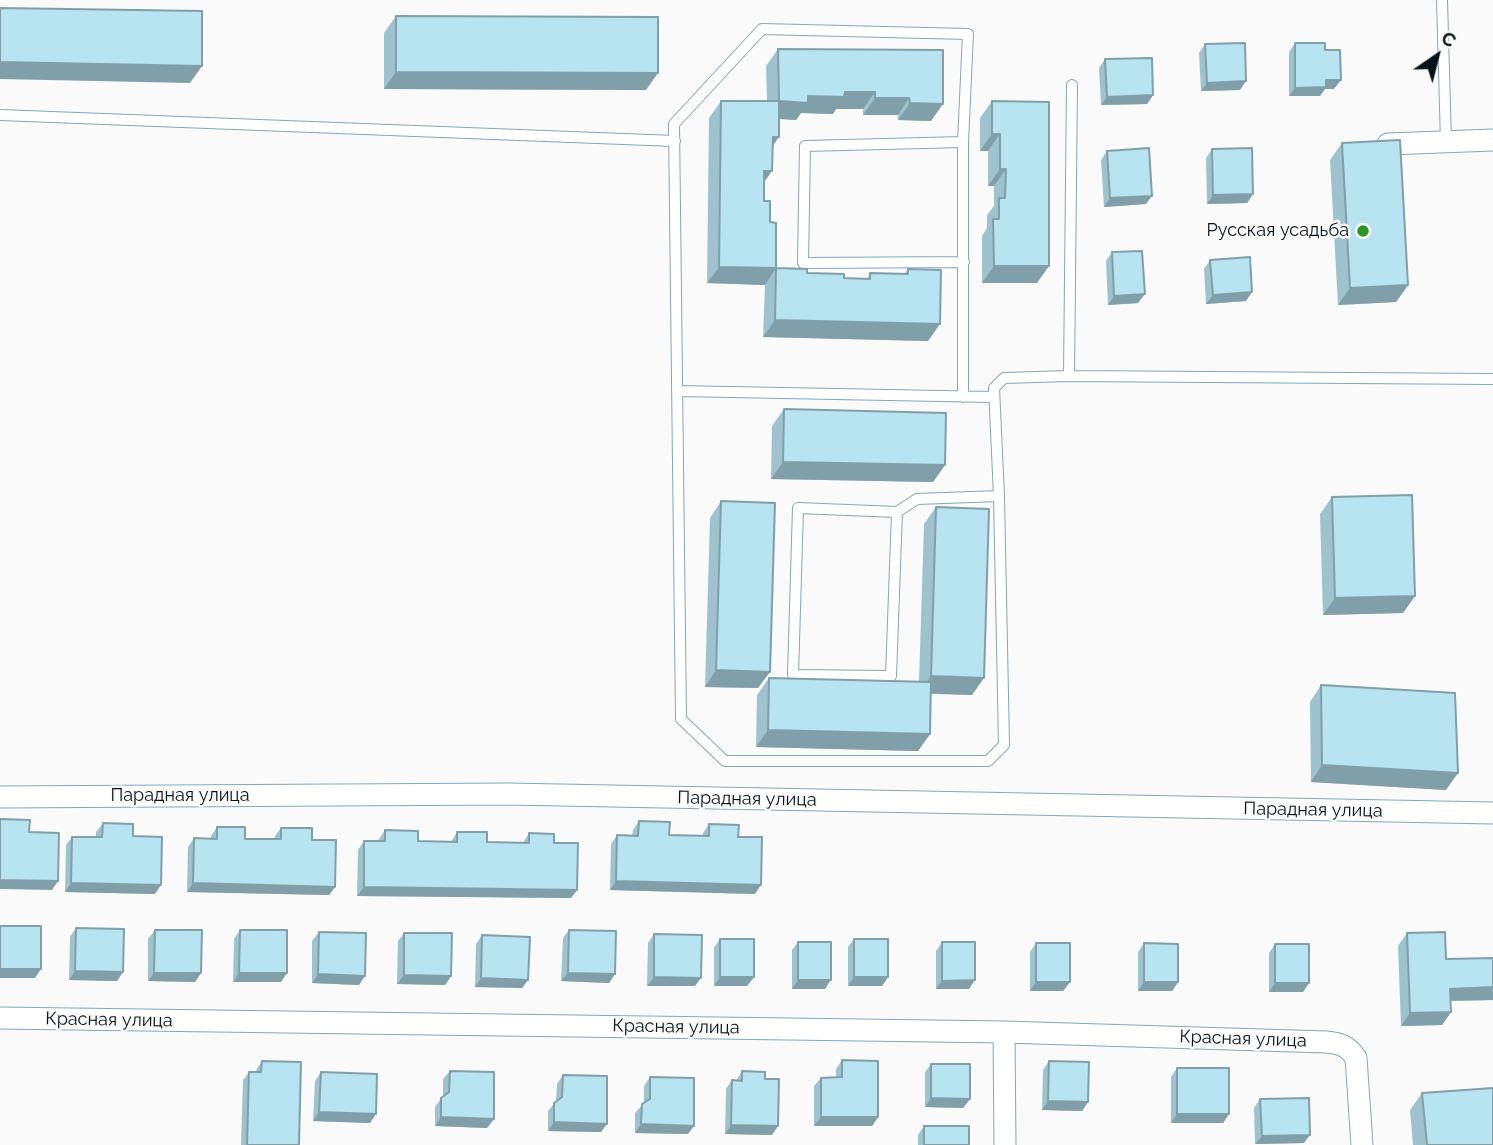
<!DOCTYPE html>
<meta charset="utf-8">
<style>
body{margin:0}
#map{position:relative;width:1493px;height:1145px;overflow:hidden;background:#fafafa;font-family:Raleway,sans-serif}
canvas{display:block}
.north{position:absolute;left:1402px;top:21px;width:70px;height:70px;-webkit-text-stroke:5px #fafafa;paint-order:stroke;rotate:35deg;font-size:19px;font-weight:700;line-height:28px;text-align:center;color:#06121a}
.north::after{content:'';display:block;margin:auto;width:24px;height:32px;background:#06121a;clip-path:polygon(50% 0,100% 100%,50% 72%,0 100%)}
</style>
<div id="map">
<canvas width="1493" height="1145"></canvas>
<div class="north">С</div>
</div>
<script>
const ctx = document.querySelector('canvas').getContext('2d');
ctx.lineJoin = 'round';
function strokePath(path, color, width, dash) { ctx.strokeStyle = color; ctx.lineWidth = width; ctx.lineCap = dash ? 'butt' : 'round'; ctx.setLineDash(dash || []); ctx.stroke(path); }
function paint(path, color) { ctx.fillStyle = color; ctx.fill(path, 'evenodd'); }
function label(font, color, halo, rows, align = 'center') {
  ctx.font = font + ' Raleway,sans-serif'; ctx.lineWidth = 5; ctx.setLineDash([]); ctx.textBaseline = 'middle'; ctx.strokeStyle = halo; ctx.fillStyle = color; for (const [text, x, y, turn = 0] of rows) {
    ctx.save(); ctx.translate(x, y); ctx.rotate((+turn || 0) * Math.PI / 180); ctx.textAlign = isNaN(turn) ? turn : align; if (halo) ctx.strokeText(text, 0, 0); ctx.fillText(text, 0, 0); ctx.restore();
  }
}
const service = new Path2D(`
 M1442,0L1446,142
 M0,115L675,141
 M963,142L968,34L762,29L674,124L681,719L725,761H988L1004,745L999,496L994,388L1004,378L1069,376L1493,379
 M1069,376L1072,85
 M677,391L994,397
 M963,397V142L805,146L803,263L964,262
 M897,512L891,676L793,675L798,508L897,512L917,499L999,496`);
const minor = new Path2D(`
 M1388,144L1493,140
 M0,797L508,794L1493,813
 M0,1018L1004,1032L1326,1042C1340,1043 1348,1046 1356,1058L1362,1145
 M1004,1032L1005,1145`);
strokePath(service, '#85a5bb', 12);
strokePath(minor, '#85a5bb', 23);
strokePath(service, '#fff', 10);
strokePath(minor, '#fff', 21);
paint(new Path2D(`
 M396,16L646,90L384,89V33Z
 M1295,43L1325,50L1334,89H1325L1320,96H1289V52Z
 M1205,44L1240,90L1201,91L1199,53Z
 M778,49L943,50L931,121L898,120V115H863V109H836L833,114L801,113L796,120L779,119L764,182V201L770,222L776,268L765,285L707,283L709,118L721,101H767L766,66Z
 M1105,59L1153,95L1147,104L1101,105L1099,68Z
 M992,101L1037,283H982V236L987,228V215L994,206V186H988V151H980V118Z
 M1342,143L1408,285L1396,302L1338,305L1330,160Z
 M1212,149L1253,194L1247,203L1207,204L1206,158Z
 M1107,151L1146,204L1104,207L1101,160Z
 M1112,252L1138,303L1108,305L1106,261Z
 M1210,260L1246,301L1206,304L1204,269Z
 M776,268L844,278L867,279L870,273L904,274L908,269L928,341L763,337L765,285Z
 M784,409L945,465L933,482L771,479L772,426Z
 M1332,497L1415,596L1403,613L1323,615L1320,514Z
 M721,501L758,688L705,687L710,518Z
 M936,507L972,695L931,694L930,734L918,751L756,747L757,695L769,678L919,682L924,524Z
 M1321,685L1446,790L1311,782L1310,702Z
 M639,821L669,835L703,836V833L709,824L738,837L755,894L610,890L611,844L617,835L632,836L633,830Z
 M103,823L133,836L155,894L65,892L66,845L72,837H96V832Z
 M217,827L245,839H275V836L281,828L312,840L335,887L329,895L187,892L188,847L194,838L211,839V836Z
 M385,830L418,841L451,842L457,832L487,842L523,843L529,833L554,843L577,890L571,898L357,896L358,850L364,841H379V839Z
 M76,928L123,972L117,981L69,980L70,937Z
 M155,930L201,973L195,982L148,981V939Z
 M240,930L281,982H233L234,939Z
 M569,930L615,974L609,983L561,981L563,938Z
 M319,932L359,985L312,983V941Z
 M404,933L451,976L445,985L397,984L398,941Z
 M1407,933L1446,959L1493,958V1000L1451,1001V1012L1442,1025L1401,1026L1398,946Z
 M654,934L695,986H647L648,943Z
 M482,935L528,980L522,988L475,987L476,944Z
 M720,939L754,977L747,986H714V948Z
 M854,939L888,977L882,986H848V947Z
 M798,942L825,989H792V950Z
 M942,942L969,989H936V951Z
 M1036,943L1070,982L1063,991H1030V952Z
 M1144,943L1178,982L1172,991H1138V952Z
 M1275,944L1309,983L1303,992H1269V953Z
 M842,1060L878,1117L872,1126H814V1086L821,1078H836V1069Z
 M262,1061L299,1145H241L243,1080L249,1072H255Z
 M1049,1061L1088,1102L1082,1111L1042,1110L1043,1070Z
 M931,1064L970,1099L963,1108L925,1107V1072Z
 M1177,1068L1229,1114L1223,1123H1171V1077Z
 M450,1071L494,1119L487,1128L435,1126V1107L443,1096V1079Z
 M742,1071L765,1079L772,1135L725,1134L726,1089L732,1080L736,1081Z
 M321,1072L370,1123L313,1121L315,1081Z
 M563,1075L601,1132L548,1131V1111L556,1101L557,1084Z
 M650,1077L688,1134L635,1133V1113L644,1103V1086Z
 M1422,1093L1493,1145H1413L1410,1110Z
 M1260,1099L1304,1143L1255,1144L1254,1108Z
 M924,1126L969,1145H918V1135Z`), '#9ec3ce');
paint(new Path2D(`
 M0,62L202,66L190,83L0,79Z
 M396,72L658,73L646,90L384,89Z
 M1326,80H1341L1334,89H1325L1320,96H1289L1295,88Z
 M1246,81L1240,90L1201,91L1207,83Z
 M845,92H875L863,109H836L833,114L801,113L796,120L767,118L779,101L808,96Z
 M1153,95L1147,104L1101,105L1107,97Z
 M875,98H909L898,115H863Z
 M910,103L943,104L931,121L898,120Z
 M992,134H1000L988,151H980Z
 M773,137H779L767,154Z
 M1000,169H1006L994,186H988Z
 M764,171H772L760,188Z
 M1253,194L1247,203L1207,204L1213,195Z
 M1152,196L1146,204L1104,207L1110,198Z
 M994,266H1049L1037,283H982Z
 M719,267L776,268L765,285L707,283Z
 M1408,285L1396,302L1338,305L1350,288Z
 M1252,292L1246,301L1206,304L1213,295Z
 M1145,294L1138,303L1108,305L1114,296Z
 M775,320L940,324L928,341L763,337Z
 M783,462L945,465L933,482L771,479Z
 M1415,596L1403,613L1323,615L1335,598Z
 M716,670L770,672L758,688L705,687Z
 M931,676L984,678L972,695L919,693Z
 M768,730L930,734L918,751L756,747Z
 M1322,765L1458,773L1446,790L1311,782Z
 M0,880L58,881L52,890L0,889Z
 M616,881L761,885L755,894L610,890Z
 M71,883L161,885L155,894L65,892Z
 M193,883L335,887L329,895L187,892Z
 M364,887L577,890L571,898L357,896Z
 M0,969H41L35,978H0Z
 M75,971L123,972L117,981L69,980Z
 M154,973H201L195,982L148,981Z
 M239,973H287L281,982H233Z
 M568,973L615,974L609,983L561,981Z
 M318,974L365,976L359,985L312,983Z
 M404,975L451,976L445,985L397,984Z
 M654,977L701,978L695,986H647Z
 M720,977H754L747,986H714Z
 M854,977H888L882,986H848Z
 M481,978L528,980L522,988L475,987Z
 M798,980H831L825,989H792Z
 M975,980L969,989H936L942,981Z
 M1036,982H1070L1063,991H1030Z
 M1144,982H1178L1172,991H1138Z
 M1275,983H1309L1303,992H1269Z
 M1493,987V1000L1441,1001L1450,989Z
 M1451,1012L1442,1025L1401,1026L1410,1013Z
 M931,1098L970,1099L963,1108L925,1107Z
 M1048,1101L1088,1102L1082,1111L1042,1110Z
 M319,1112L376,1114L370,1123L313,1121Z
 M1177,1114H1229L1223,1123H1171Z
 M441,1117L494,1119L487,1128L435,1126Z
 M821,1117H878L872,1126H814Z
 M554,1122L607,1124L601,1132L548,1131Z
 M641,1124L694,1126L688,1134L635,1133Z
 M731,1125L778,1126L772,1135L725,1134Z
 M1310,1135L1304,1143L1255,1144L1262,1136Z`), '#819fa8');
const building = new Path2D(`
 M0,8L202,11V66L0,62Z
 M396,16L658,17V73L396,72Z
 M1245,43L1246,81L1207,83L1205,44Z
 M1295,43H1325V50H1340L1341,80H1326V87L1295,88Z
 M778,49L943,50V104L910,103L909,98H875V92H845L844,97L808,96V103L779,101Z
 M1152,58L1153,95L1107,97L1105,59Z
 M721,101H779V137H773L772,171H764V201H770V222L776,223V268L719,267Z
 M992,101L1049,102V266H994L993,219H999V198H1005L1006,169H1000V134H992Z
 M1400,140L1408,285L1350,288L1342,143Z
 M1149,148L1152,196L1110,198L1107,151Z
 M1252,148L1253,194L1213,195L1212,149Z
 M1142,251L1145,294L1114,296L1112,252Z
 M1250,257L1252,292L1213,295L1210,260Z
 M776,268L807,269V273L844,274V278L870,279V273L908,274V269L941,270L940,324L775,320Z
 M784,409L946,413L945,465L783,462Z
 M1412,495L1415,596L1335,598L1332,497Z
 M721,501L775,503L770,672L716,670Z
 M936,507L989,509L984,678L931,676Z
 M769,678L931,682L930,734L768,730Z
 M1321,685L1455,693L1458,773L1322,765Z
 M0,819L30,820L29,832L59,833L58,881L0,880Z
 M639,821L670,822L669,835L709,836V824L739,825L738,837H762L761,885L616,881L617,835L638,836Z
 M103,823L133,824V836L162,837L161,885L71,883L72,837H102Z
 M217,827H245V839H281V828H312V840H336L335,887L193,883L194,838L217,839Z
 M385,830L418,831V841L457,842V832H487V842L529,843V833L554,834V843H578L577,890L364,887V841H385Z
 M0,926H41V969H0Z
 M76,928L124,929L123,972L75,971Z
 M155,930H202L201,973H154Z
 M240,930H287V973H239Z
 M569,930L616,931L615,974L568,973Z
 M319,932L366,933L365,976L318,974Z
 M1445,932L1446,959L1493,958V987L1450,989L1451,1012L1410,1013L1407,933Z
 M404,933H452L451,976L404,975Z
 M654,934L702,935L701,978L654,977Z
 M482,935L530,937L528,980L481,978Z
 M720,939H754V977H720Z
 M854,939H888V977H854Z
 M798,942H831V980H798Z
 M942,942H975V980L942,981Z
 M1036,943H1070V982H1036Z
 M1144,943L1178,944V982H1144Z
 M1275,944H1309V983H1275Z
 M842,1060L878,1061V1117H821V1078L842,1077Z
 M262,1061L301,1062L299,1145H247L249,1072H261Z
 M1049,1061L1089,1062L1088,1102L1048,1101Z
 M931,1064H970V1099L931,1098Z
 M1177,1068H1229V1114H1177Z
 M450,1071L494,1072V1119L441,1117V1098L449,1092Z
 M742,1071L765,1072V1079H779L778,1126L731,1125L732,1080L742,1081Z
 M321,1072L377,1074L376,1114L319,1112Z
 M563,1075L607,1076V1124L554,1122V1103L562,1097Z
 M650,1077L694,1078V1126L641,1124L642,1104L650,1099Z
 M1493,1088V1145H1427L1422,1093Z
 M1309,1098L1310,1135L1262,1136L1260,1099Z
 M924,1126H969V1145H924Z`);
paint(building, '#b8e3f0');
strokePath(building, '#819fa8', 2);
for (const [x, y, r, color] of [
 [1363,231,7,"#2b9620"]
]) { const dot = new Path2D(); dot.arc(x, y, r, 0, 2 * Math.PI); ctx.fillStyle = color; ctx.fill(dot); strokePath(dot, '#fafafa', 2.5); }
label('18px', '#06121a', '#fafafa', [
 ["Русская усадьба",1349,231]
], 'right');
label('18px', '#06121a', '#fafafa', [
 ["Парадная улица",180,796],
 ["Парадная улица",747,799,1],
 ["Парадная улица",1313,810,1],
 ["Красная улица",109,1020,1],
 ["Красная улица",676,1027,1],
 ["Красная улица",1243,1039,2]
]);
</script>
